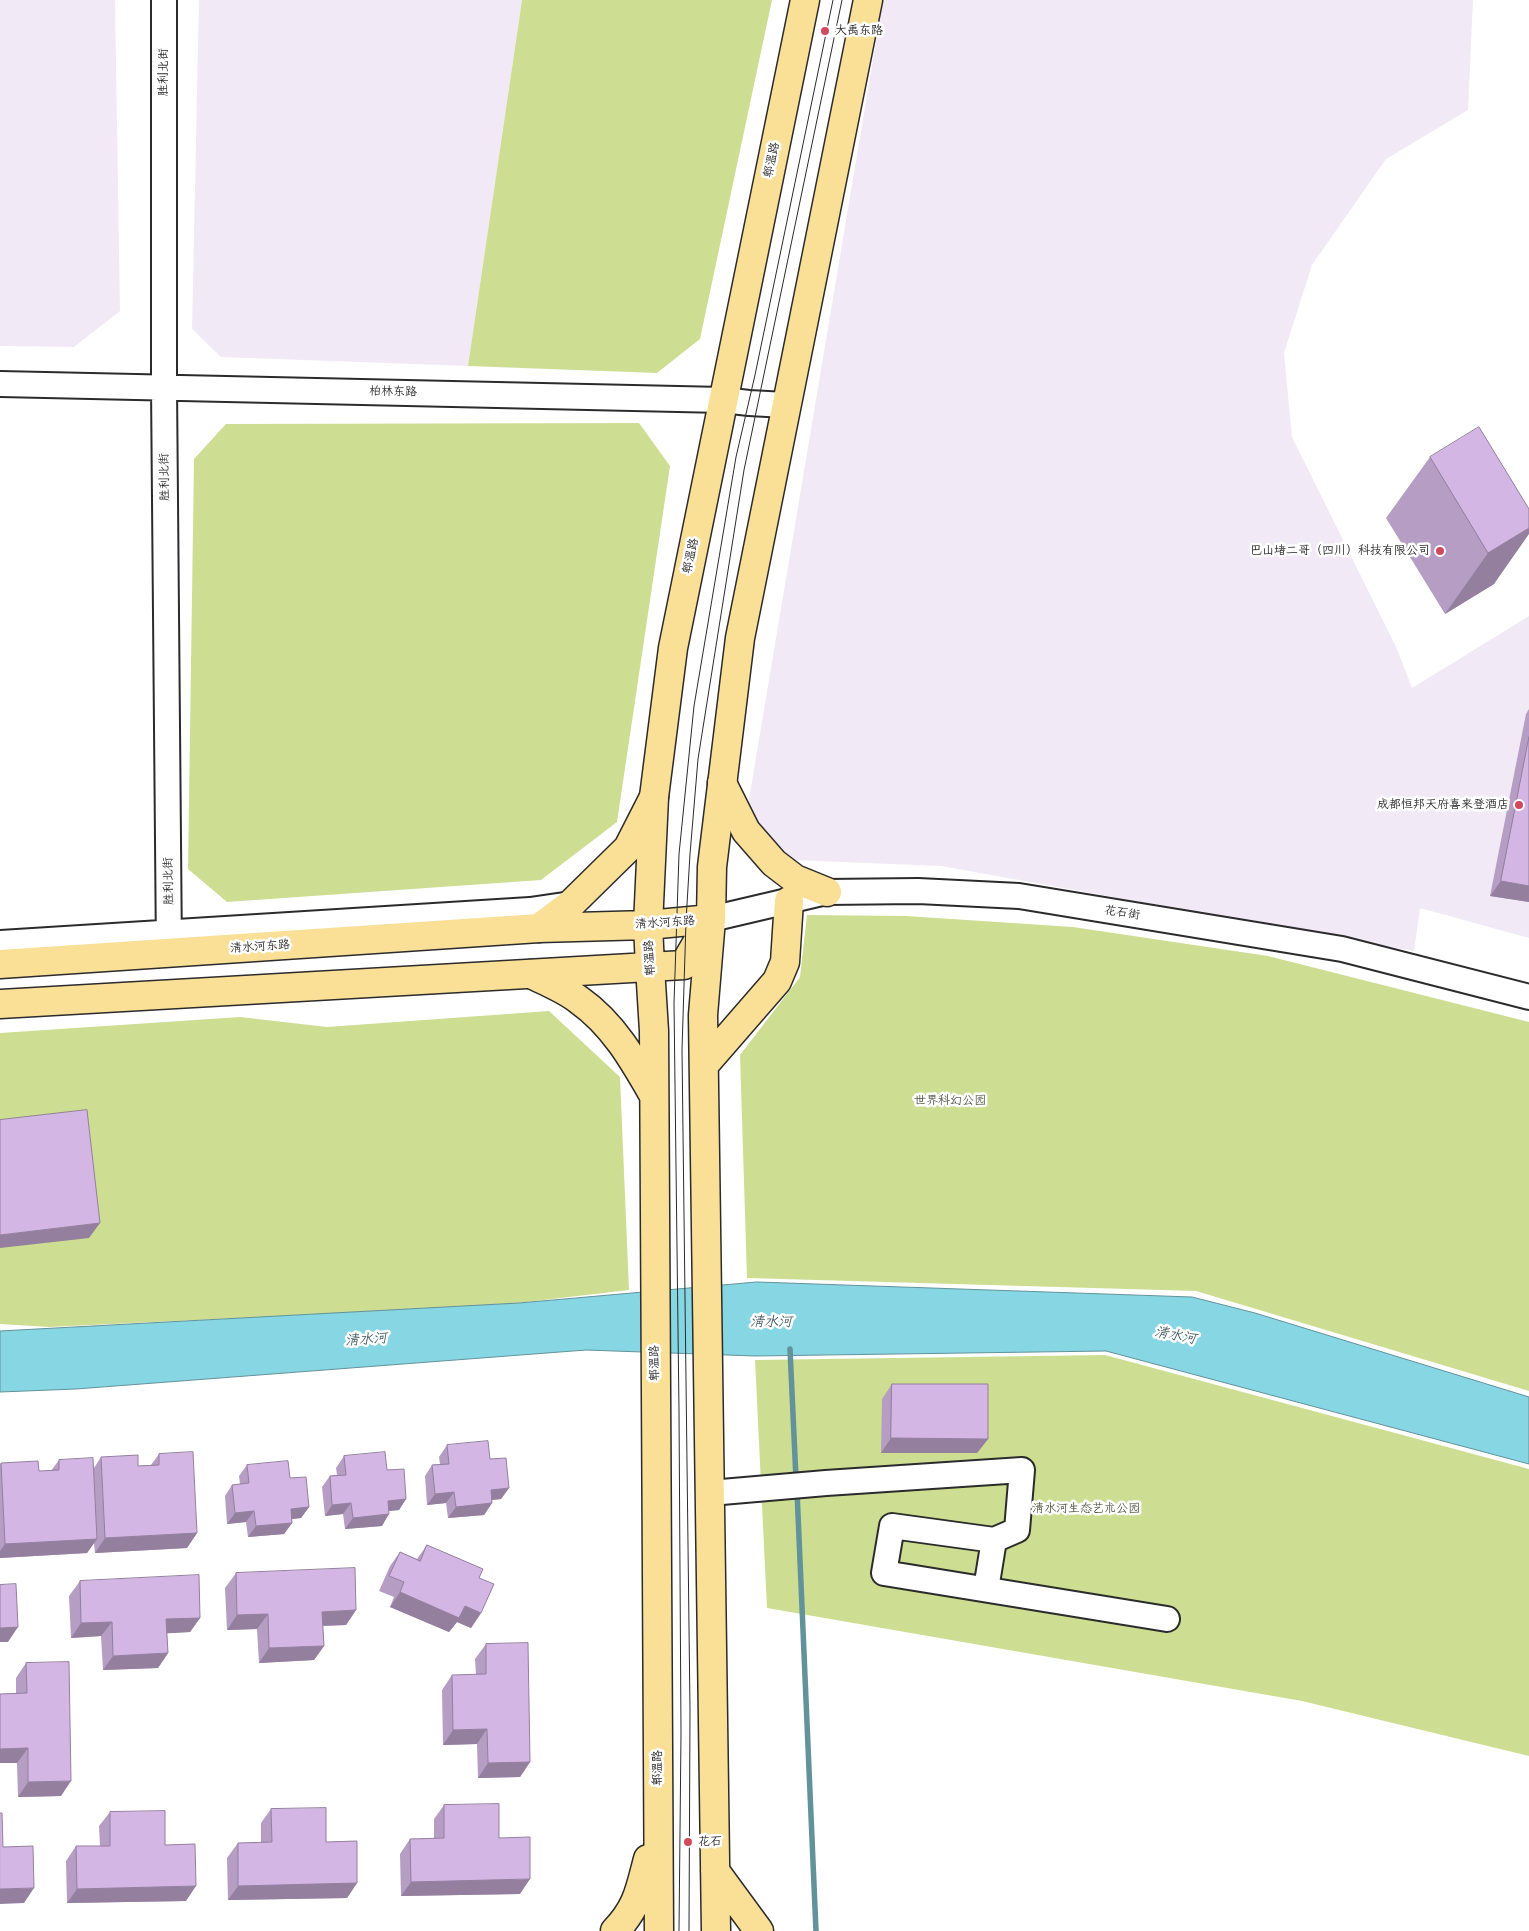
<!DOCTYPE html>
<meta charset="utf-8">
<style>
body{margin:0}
canvas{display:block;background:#fff}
</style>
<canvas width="1529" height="1931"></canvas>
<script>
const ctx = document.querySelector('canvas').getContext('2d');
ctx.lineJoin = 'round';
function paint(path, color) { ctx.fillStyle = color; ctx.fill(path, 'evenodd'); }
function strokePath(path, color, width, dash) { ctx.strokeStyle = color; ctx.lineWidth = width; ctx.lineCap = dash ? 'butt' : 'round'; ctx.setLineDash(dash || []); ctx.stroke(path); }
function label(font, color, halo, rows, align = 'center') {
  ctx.font = font + ' "Balsamiq Sans","LXGW WenKai TC",sans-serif'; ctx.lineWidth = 5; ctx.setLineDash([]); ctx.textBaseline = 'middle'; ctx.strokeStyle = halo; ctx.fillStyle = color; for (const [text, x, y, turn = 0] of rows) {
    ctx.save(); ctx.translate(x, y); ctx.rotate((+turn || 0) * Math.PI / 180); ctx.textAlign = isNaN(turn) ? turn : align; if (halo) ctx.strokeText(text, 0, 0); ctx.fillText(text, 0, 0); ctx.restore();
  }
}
paint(new Path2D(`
 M0,0H115L120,311L74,347L0,346Z
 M199,0H522L468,366L221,357L192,329Z
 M883,0H1473L1468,110L1386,159L1312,265L1284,353L1292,437L1397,649L1412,688L1529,616V938L1420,908L1414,951L941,866L793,860L747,811Z`), '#f2e9f7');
paint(new Path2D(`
 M522,0H772L700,339L657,373L468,366Z
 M639,423L670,466L617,822L541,880L227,902L188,869L194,459L226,424Z
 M807,915L906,916L1073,927L1268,956L1529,1022V1391L1196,1291L747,1278L740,1055L800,977Z
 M549,1011L620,1077L629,1290L492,1306L49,1327L0,1324V1033L240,1017L327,1027Z
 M1105,1355L1529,1469V1756L1302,1701L767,1608L755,1360Z`), '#cdde92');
const water = new Path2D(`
 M757,1282L1192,1297L1255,1313L1529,1397V1464L1106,1351L755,1356L586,1350L76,1389L0,1392V1331L519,1303Z`);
paint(water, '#86d6e4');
strokePath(water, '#62929a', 1);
strokePath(new Path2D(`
 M790,1349L796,1479
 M797,1491L816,1931`), '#62929a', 5.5);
const minor = new Path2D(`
 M164,0V387L169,953
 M0,384L723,400L749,403L786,405
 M711,919L826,892L918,891L1019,896L1342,949L1529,997
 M0,943L530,910L571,904
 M710,1493L826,1483L1022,1470L1017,1530L994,1540L892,1526L884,1573L1167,1619
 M986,1589L994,1540`);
const major = new Path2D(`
 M722,783L746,831L774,863L795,879L827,892
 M711,919L703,1015L716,1931
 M539,928L571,904L628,848L654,797
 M650,967L654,1031L659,1931
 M531,974C547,982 565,989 579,1000C613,1024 633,1059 653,1094
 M704,1065L777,981L785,962L789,901
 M715,1871L759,1931
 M615,1931C638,1907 640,1889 648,1859`);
const highway = new Path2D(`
 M0,964L539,928L648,925L711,919
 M650,967L648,925L654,797L673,648L805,0
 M0,1004L684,965L711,919L712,867L740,638L868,0`);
strokePath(minor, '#2b2b2b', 28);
strokePath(major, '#2b2b2b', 31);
strokePath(highway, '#2b2b2b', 31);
strokePath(minor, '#fff', 24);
strokePath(major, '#fadf96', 28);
strokePath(highway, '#fadf96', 28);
strokePath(new Path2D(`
 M679,1931L681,1733L679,1411L674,1003L679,854L694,706L736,457L755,375L833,0
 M689,1931L690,1710L682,1050L686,921L690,854L698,759L744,470L842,0`), '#2b2b2b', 1);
paint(new Path2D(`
 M1430,457L1529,509L1494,584L1445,614L1386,518Z
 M1529,709V902L1490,896L1526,714Z
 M892,1384L988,1439L977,1453H881L882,1399Z
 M447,1445L490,1459L509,1488L501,1499L492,1500V1503L484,1515L448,1518L446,1503L427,1505L425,1476L432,1465L440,1464L439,1457Z
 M159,1454L197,1533L187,1548L95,1553L94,1543L87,1553L0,1558V1464L1,1463L39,1471H51L59,1460L94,1468L101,1457L138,1466L151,1465Z
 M344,1456L387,1470L406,1499L399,1510L389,1511L382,1526L345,1529L343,1514L325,1516L322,1487L330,1476L337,1475L336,1468Z
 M247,1465L290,1478L309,1507L301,1518L292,1519V1523L284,1534L248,1537L246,1522L227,1524L225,1496L232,1485L240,1484L239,1476Z
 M427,1545L479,1578L481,1613L471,1628L457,1622L449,1632L390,1607L394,1597L379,1591L390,1566L400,1552L417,1559Z
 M236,1573L356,1610L346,1625L323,1626L324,1646L314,1660L259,1663L257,1629L227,1630L225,1588Z
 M80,1581L200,1618L190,1632L167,1633L168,1653L158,1668L103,1670L101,1636L71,1638L69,1596Z
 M486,1644L530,1762L520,1777L478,1778L477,1744L443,1745L442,1690L452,1675H476L475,1659Z
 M26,1663L61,1796L18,1797L17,1763H0V1694H16V1678Z
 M444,1805L499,1838L520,1894L401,1896L400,1854L410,1839H434V1819Z
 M271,1809L326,1842L357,1883L347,1898L228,1900L227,1858L238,1843H261V1823Z
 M110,1812L165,1845L186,1901L67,1903L66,1861L76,1846H100L99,1826Z`), '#b59dc3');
paint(new Path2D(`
 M1529,528V534L1494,584L1445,614L1488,553Z
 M1501,881L1529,886V902L1490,896Z
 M100,1223L89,1238L0,1248V1235Z
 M891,1438L988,1439L977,1453H881Z
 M509,1488L501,1499L483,1501L491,1490Z
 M454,1492L446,1503L427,1505L435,1494Z
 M406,1499L399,1510L380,1512L388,1501Z
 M351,1503L343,1514L325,1516L332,1505Z
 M492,1503L484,1515L448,1518L456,1507Z
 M309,1507L301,1518L283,1520L291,1509Z
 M254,1511L246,1522L227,1524L235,1513Z
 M389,1514L382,1526L345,1529L353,1518Z
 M292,1523L284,1534L248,1537L256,1526Z
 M197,1533L187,1548L95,1553L105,1538Z
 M97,1539L87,1553L0,1558V1551L5,1544Z
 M400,1592L465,1606L481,1613L471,1628L457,1622L449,1632L390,1607Z
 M356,1610L346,1625L312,1626L322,1612Z
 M268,1614L257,1629L227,1630L237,1615Z
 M200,1618L190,1632L156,1634L166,1619Z
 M112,1622L101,1636L71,1638L81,1623Z
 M18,1627L8,1642H0V1628Z
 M324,1646L314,1660L259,1663L269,1648Z
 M168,1653L158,1668L103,1670L113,1656Z
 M487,1729L477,1744L443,1745L453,1730Z
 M28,1748L17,1763H0V1749Z
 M530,1762L520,1777L478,1778L488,1763Z
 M71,1781L61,1796L18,1797L28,1782Z
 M530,1879L520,1894L401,1896L411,1882Z
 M357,1883L347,1898L228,1900L238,1886Z
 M196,1886L186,1901L67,1903L77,1889Z
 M34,1888L24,1903L0,1904V1889Z`), '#947f9f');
const building = new Path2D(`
 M1479,427L1529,509V528L1488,553L1430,457Z
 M1529,737V886L1501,881Z
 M87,1110L100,1223L0,1235V1120Z
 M892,1384H988V1439L891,1438Z
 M488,1441L490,1459L506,1458L509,1488L491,1490L492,1503L456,1507L454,1492L435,1494L432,1465L449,1464L447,1445Z
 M193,1452L197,1533L105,1538L101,1457L138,1455V1466L159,1465V1454Z
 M385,1452L387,1470L404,1469L406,1499L388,1501L389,1514L353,1518L351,1503L332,1505L330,1476L346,1475L344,1456Z
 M93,1458L97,1539L5,1544L1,1463L38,1461L39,1471L59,1470V1460Z
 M288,1461L290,1478L306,1477L309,1507L291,1509L292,1523L256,1526L254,1511L235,1513L232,1485L249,1483L247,1465Z
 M427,1545L483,1569L479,1578L494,1584L481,1613L465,1606L459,1618L400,1592L404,1582L389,1576L400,1552L420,1561Z
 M355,1568L356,1610L322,1612L324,1646L269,1648L268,1614L237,1615L236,1573Z
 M199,1575L200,1618L166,1619L168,1653L113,1656L112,1622L81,1623L80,1581Z
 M16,1584L18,1627L0,1628V1585Z
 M528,1643L530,1762L488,1763L487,1729L453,1730L452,1675L486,1674V1644Z
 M69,1662L71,1781L28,1782V1748L0,1749V1694L27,1693L26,1663Z
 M499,1804V1838L530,1837V1879L411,1882L410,1839L444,1838V1805Z
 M326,1808V1842L357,1841V1883L238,1886V1843L272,1842L271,1809Z
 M165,1811V1845L195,1844L196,1886L77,1889L76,1846H110V1812Z
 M0,1813H2L3,1847L33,1846L34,1888L0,1889Z`);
paint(building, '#d3b6e3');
strokePath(building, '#947f9f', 1);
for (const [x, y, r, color] of [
 [825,31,5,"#d1495b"],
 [1440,551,5,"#d1495b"],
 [1519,805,5,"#d1495b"],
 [688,1842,5,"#d1495b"]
]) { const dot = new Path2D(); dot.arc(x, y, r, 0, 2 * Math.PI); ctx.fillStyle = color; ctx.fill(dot); strokePath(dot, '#fff', 2); }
label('12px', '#2b2b2b', '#fff', [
 ["大禹东路",835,31],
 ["巴山堵二哥（四川）科技有限公司",1430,551,"right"],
 ["成都恒邦天府喜来登酒店",1509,805,"right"],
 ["花石",698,1842]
], 'left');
label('12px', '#2b2b2b', '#fff', [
 ["胜利北街",164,72,-90],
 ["郫温路",772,160,-78],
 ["柏林东路",393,392,1],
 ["胜利北街",165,477,-91],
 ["郫温路",691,556,-78],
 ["胜利北街",169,881,-91],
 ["花石街",1122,913,9],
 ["清水河东路",665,923,-4],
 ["清水河东路",260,947,-4],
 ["郫温路",650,958,-93],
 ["郫温路",655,1363,-91],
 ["郫温路",658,1768,-90]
]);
label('12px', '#545845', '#fff', [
 ["世界科幻公园",950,1101],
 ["清水河生态艺术公园",1086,1509]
]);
label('italic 14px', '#465e62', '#fff', [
 ["清水河",771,1322],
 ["清水河",1175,1336,11],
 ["清水河",366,1340,-4]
]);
</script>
